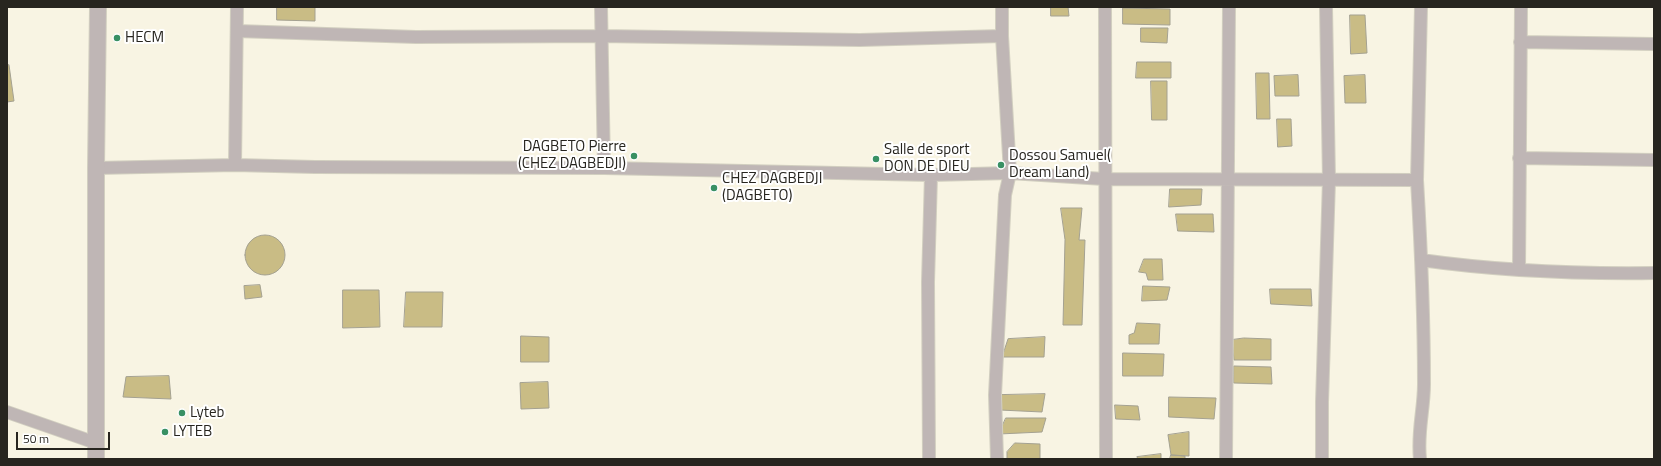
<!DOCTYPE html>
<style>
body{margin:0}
#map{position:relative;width:1661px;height:466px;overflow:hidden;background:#f8f4e3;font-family:"Titillium Web",sans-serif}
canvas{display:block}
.frame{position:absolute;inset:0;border:8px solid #27251f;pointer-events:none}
.scale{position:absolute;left:16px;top:432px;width:94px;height:18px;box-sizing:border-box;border:2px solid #27251f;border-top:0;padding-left:5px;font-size:12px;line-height:14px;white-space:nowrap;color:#27251f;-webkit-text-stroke:3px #fff;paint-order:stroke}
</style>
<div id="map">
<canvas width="1661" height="466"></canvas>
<div class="frame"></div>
<div class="scale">50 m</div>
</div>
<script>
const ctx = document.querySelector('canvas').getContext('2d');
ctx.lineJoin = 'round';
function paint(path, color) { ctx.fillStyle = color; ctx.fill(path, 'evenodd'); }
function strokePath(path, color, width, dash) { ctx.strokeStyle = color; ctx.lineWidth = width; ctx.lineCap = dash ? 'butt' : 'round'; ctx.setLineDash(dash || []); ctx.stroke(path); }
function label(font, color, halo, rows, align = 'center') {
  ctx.font = font + ' "Titillium Web",sans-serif'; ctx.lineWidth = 4; ctx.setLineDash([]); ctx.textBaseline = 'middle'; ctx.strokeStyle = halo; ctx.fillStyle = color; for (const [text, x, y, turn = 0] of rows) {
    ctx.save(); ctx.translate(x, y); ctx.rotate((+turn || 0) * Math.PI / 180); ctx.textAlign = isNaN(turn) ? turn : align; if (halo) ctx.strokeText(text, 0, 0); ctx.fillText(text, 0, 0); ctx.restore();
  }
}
const building = new Path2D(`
 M277,7H315V21L277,20Z
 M1051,7H1068L1069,16H1051Z
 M1123,8L1170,9V25L1123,24Z
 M1350,15H1365L1367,53L1351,54Z
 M1141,28H1168L1167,43L1141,42Z
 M1137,62H1171V78H1136Z
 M9,65L14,101L7,102V66Z
 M1256,73H1269L1270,119H1257Z
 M1298,75L1299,96H1275L1274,76Z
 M1365,75L1366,103H1345L1344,76Z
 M1151,81H1167V120H1152Z
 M1277,119H1291L1292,146L1278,147Z
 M1170,189H1202L1201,205L1169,207Z
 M1061,208H1082L1079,240H1085L1082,325H1063L1065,240Z
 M1176,214H1213L1214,232L1178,231Z
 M245 255a20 20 0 1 1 40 0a20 20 0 1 1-40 0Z
 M1144,259H1162L1163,280H1148L1146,273L1139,272Z
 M260,285L262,297L245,299L244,286Z
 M1143,286L1170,287L1167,300L1142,301Z
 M1270,289H1311L1312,306L1271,304Z
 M343,290H379L380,327L343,328Z
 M406,292H443L442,327H404Z
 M1137,323L1160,324L1159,344H1129V335L1134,333Z
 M521,336L549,337V362H521Z
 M1045,337L1044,357H1002L1008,339Z
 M1244,338L1271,339V360H1234L1232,340Z
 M1123,353L1164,354L1163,376H1123Z
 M1234,366L1271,367L1272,384L1234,383Z
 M169,376L171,399L123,397L126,377Z
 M548,382L549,408L521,409L520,383Z
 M1045,394L1042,412L1000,410L1001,395Z
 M1169,397L1216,398L1214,419L1169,417Z
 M1115,405L1138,406L1140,420L1116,419Z
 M1006,418H1046L1042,432L999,434Z
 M1189,432V456L1171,455L1168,435Z
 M1015,443L1040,444V459H1007V452Z
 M1161,454V459H1138L1137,457Z
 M1171,455L1185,456V459H1170Z`);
paint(building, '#c9bc85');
strokePath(building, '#a4a191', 1);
const minor = new Path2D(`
 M601,7L604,168
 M1105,7L1106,459
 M237,31L416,37L600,36L860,40L1002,36
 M1520,42L1654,44
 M1519,158L1654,160
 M235,165L237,7
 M96,168L235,165L315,167L604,168L931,175L1010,173L1104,179L1417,180L1421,7
 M1417,180C1421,248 1424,316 1424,384C1424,410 1417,432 1420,459
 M1421,260C1499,271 1576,274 1654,273
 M1519,270L1521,7
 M7,412L96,443
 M929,459L928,282L931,175
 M997,459L995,395L1005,195L1010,173L1002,36V7
 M1226,459L1229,7
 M1322,459V402L1329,180L1326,7`);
const tertiary = new Path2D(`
 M96,459V168L98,7`);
strokePath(minor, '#d2cfc0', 14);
strokePath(tertiary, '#d2cfc0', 18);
strokePath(minor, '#bfb6b5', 12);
strokePath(tertiary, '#bfb6b5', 16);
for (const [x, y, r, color] of [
 [117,38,4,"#389064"],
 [634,156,4,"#389064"],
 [876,159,4,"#389064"],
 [1001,165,4,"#389064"],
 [714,188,4,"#389064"],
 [182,413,4,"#389064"],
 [165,432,4,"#389064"]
]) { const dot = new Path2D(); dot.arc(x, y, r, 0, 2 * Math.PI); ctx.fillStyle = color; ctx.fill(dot); strokePath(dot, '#fff', 1.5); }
label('15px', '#27251f', '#fff', [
 ["HECM",125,38],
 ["DAGBETO Pierre",626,147,"right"],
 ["(CHEZ DAGBEDJI)",626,164,"right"],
 ["Salle de sport",884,150],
 ["DON DE DIEU",884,167],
 ["Dossou Samuel(",1009,156],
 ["Dream Land)",1009,173],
 ["CHEZ DAGBEDJI",722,179],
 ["(DAGBETO)",722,196],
 ["Lyteb",190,413],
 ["LYTEB",173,432]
], 'left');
</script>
